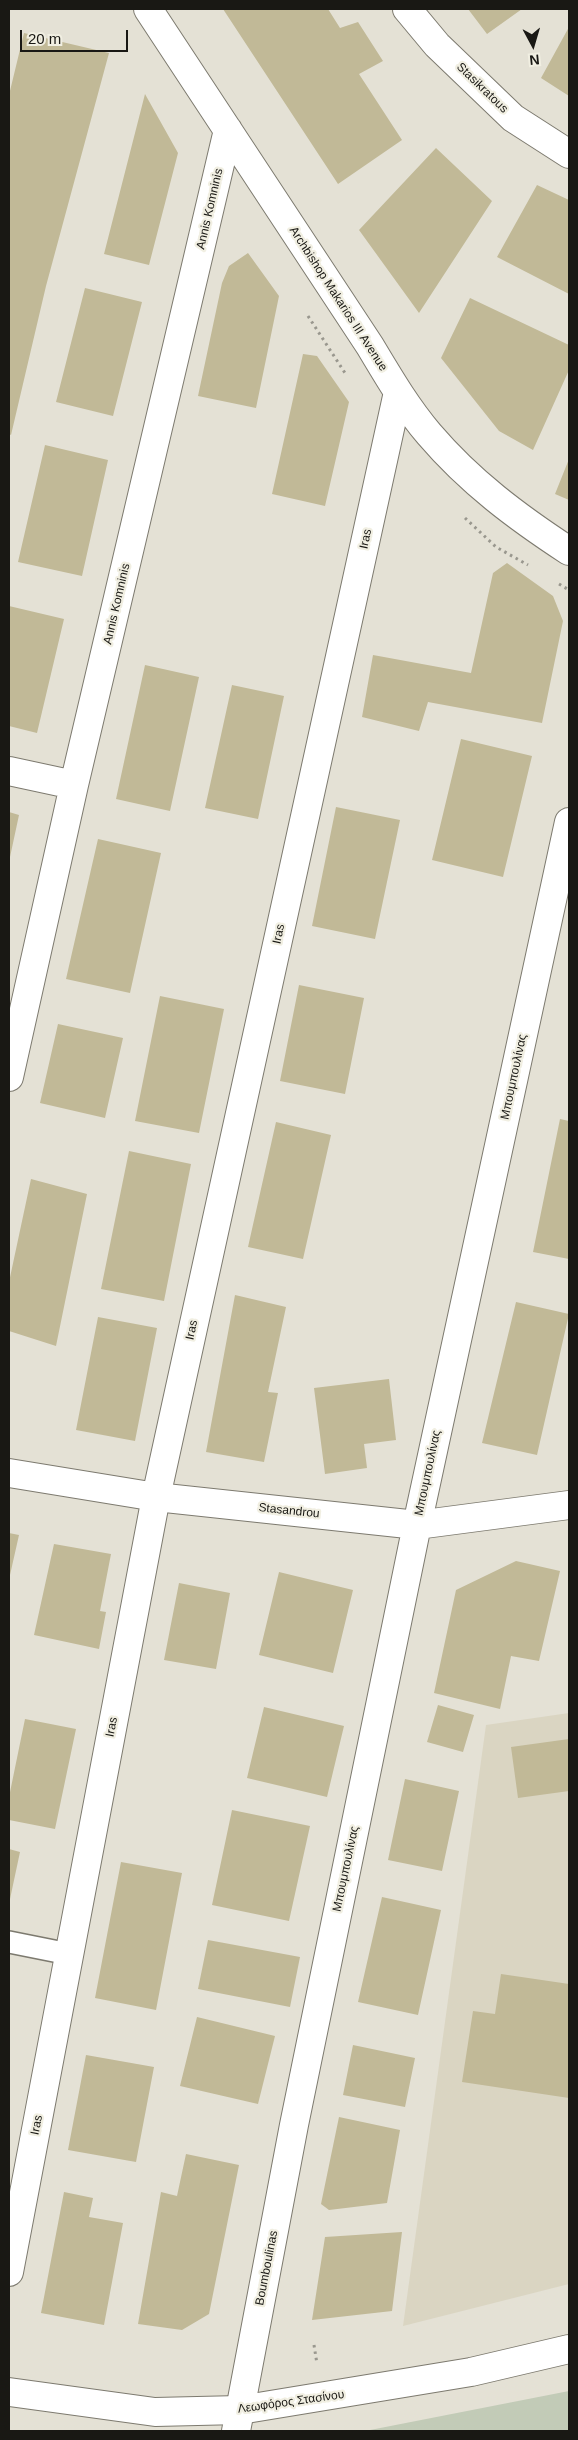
<!DOCTYPE html>
<meta charset="utf-8">
<style>
body{margin:0}
#map{position:relative;width:578px;height:2440px;overflow:hidden;background:#e4e1d5;font-family:Arial,sans-serif}
canvas{display:block}
.frame{position:absolute;inset:0;border:10px solid #191814;pointer-events:none}
.north{position:absolute;left:508px;top:20px;width:50px;height:50px;-webkit-text-stroke:4px #f1efe2;paint-order:stroke;rotate:174deg;font-size:14px;font-weight:700;line-height:20px;text-align:center;color:#191814}
.north::after{content:'';display:block;margin:auto;width:18px;height:22px;background:#191814;clip-path:polygon(50% 0,100% 100%,50% 72%,0 100%)}
.scale{position:absolute;left:20px;top:30px;width:108px;height:22px;box-sizing:border-box;border:2px solid #191814;border-top:0;padding-left:6px;font-size:15px;line-height:18px;white-space:nowrap;color:#191814;-webkit-text-stroke:4px #f1efe2;paint-order:stroke}
</style>
<div id="map">
<canvas width="578" height="2440"></canvas>
<div class="frame"></div>
<div class="north">N</div>
<div class="scale">20 m</div>
</div>
<script>
const ctx = document.querySelector('canvas').getContext('2d');
ctx.lineJoin = 'round';
function paint(path, color) { ctx.fillStyle = color; ctx.fill(path, 'evenodd'); }
function strokePath(path, color, width, dash) { ctx.strokeStyle = color; ctx.lineWidth = width; ctx.lineCap = dash ? 'butt' : 'round'; ctx.setLineDash(dash || []); ctx.stroke(path); }
function label(font, color, halo, rows, align = 'center') {
  ctx.font = font + ' Arial,sans-serif'; ctx.lineWidth = 4.5; ctx.setLineDash([]); ctx.textBaseline = 'middle'; ctx.strokeStyle = halo; ctx.fillStyle = color; for (const [text, x, y, turn = 0] of rows) {
    ctx.save(); ctx.translate(x, y); ctx.rotate((+turn || 0) * Math.PI / 180); ctx.textAlign = isNaN(turn) ? turn : align; if (halo) ctx.strokeText(text, 0, 0); ctx.fillText(text, 0, 0); ctx.restore();
  }
}
paint(new Path2D(`
 M569,1713V2284L403,2326L486,1725Z`), '#dad5c2');
paint(new Path2D(`
 M569,2391V2431H365Z`), '#c2cbb7');
paint(new Path2D(`
 M223,9H328L340,28L358,22L383,61L359,74L402,140L338,184Z
 M468,9H522L487,34Z
 M569,27V96L541,78Z
 M24,33L109,53L46,286L11,435L9,434V95Z
 M145,94L178,153L149,265L104,254Z
 M436,148L492,201L419,313L359,230Z
 M537,185L569,200V294L497,257Z
 M248,253L279,296L256,408L198,396L222,283L229,266Z
 M85,288L142,302L113,416L56,402Z
 M470,298L569,345V370L533,450L499,431L441,358Z
 M303,354L317,356L349,402L325,506L272,494Z
 M45,445L108,460L82,576L18,562Z
 M569,459V500L555,494Z
 M507,563L553,596L563,621L542,723L428,702L419,731L362,717L373,655L471,673L493,573Z
 M9,606L64,619L37,733L9,726Z
 M145,665L199,677L170,811L116,799Z
 M232,685L284,696L258,819L205,808Z
 M461,739L532,756L503,877L432,860Z
 M336,807L400,820L375,939L312,926Z
 M9,812L19,815L10,857H9Z
 M98,839L161,853L130,993L66,979Z
 M299,985L364,998L345,1094L280,1081Z
 M160,996L224,1009L199,1133L135,1121Z
 M58,1024L123,1038L105,1118L40,1103Z
 M560,1119L569,1121V1259L533,1252Z
 M276,1122L331,1135L303,1259L248,1247Z
 M129,1151L191,1164L164,1301L101,1289Z
 M31,1179L87,1194L56,1346L9,1331V1282Z
 M235,1295L286,1307L268,1392L278,1393L264,1462L206,1452Z
 M516,1302L569,1314L537,1455L482,1443Z
 M98,1317L157,1328L135,1441L76,1430Z
 M389,1379L396,1440L364,1444L367,1468L325,1474L314,1388Z
 M9,1533L19,1535L10,1575H9Z
 M54,1544L111,1554L100,1611L106,1612L99,1649L34,1635Z
 M516,1561L560,1571L539,1661L511,1656L500,1709L434,1693L456,1590Z
 M279,1572L353,1590L333,1673L259,1655Z
 M179,1583L230,1593L216,1669L164,1660Z
 M438,1705L474,1715L463,1752L427,1742Z
 M264,1707L344,1726L327,1797L247,1778Z
 M25,1719L76,1729L55,1829L9,1820V1797Z
 M569,1739V1791L518,1798L511,1747Z
 M405,1779L459,1791L442,1871L388,1860Z
 M232,1810L310,1826L289,1921L212,1905Z
 M9,1849L20,1852L10,1899H9Z
 M121,1862L182,1873L156,2010L95,1998Z
 M382,1897L441,1910L418,2015L358,2002Z
 M208,1940L300,1957L290,2007L198,1989Z
 M501,1974L569,1984V2098L462,2082L473,2011L495,2014Z
 M197,2017L275,2036L258,2104L180,2086Z
 M353,2045L415,2058L405,2107L343,2095Z
 M86,2055L154,2067L136,2162L68,2150Z
 M339,2117L400,2130L387,2203L329,2210L321,2204Z
 M186,2154L239,2165L209,2314L182,2330L138,2324L161,2192L177,2196Z
 M64,2192L93,2198L89,2217L123,2223L104,2325L41,2313Z
 M402,2232L392,2311L312,2320L325,2237Z`), '#c1b997');
const service = new Path2D(`
 M9,1942L69,1954`);
const minor = new Path2D(`
 M148,9L370,346C388,376 406,407 429,434C470,482 517,517 569,551
 M407,9L437,45L513,118L569,154
 M9,771L74,785
 M9,1077L74,785L228,130
 M417,1525L569,822
 M9,2272L156,1497L398,392`);
const tertiary = new Path2D(`
 M9,1473L156,1497L417,1525L569,1505
 M236,2431L294,2125L417,1525`);
const primary = new Path2D(`
 M9,2392L155,2412L240,2410L471,2372L569,2349`);
strokePath(service, '#7d7a6f', 24);
strokePath(minor, '#7d7a6f', 30);
strokePath(tertiary, '#7d7a6f', 30);
strokePath(primary, '#7d7a6f', 30);
strokePath(new Path2D(`
 M308,316L345,373
 M465,518L496,547L528,565
 M559,584L569,590
 M314,2345L317,2364`), '#99978e', 3, [2.5, 4]);
strokePath(service, '#fff', 21);
strokePath(minor, '#fff', 28);
strokePath(tertiary, '#fff', 28);
strokePath(primary, '#fff', 28);
label('12px', '#191814', '#f1efe2', [
 ["Stasikratous",482,88,44],
 ["Annis Komninis",210,209,-77],
 ["Archbishop Makarios III Avenue",338,299,57],
 ["Iras",366,539,-78],
 ["Annis Komninis",117,604,-77],
 ["Iras",279,934,-78],
 ["Μπουμπουλίνας",514,1077,-78],
 ["Iras",192,1330,-78],
 ["Μπουμπουλίνας",428,1473,-78],
 ["Stasandrou",289,1511,6],
 ["Iras",112,1727,-79],
 ["Μπουμπουλίνας",346,1869,-78],
 ["Iras",37,2125,-79],
 ["Boumboulinas",267,2268,-79],
 ["Λεωφόρος Στασίνου",291,2402,-8]
]);
</script>
